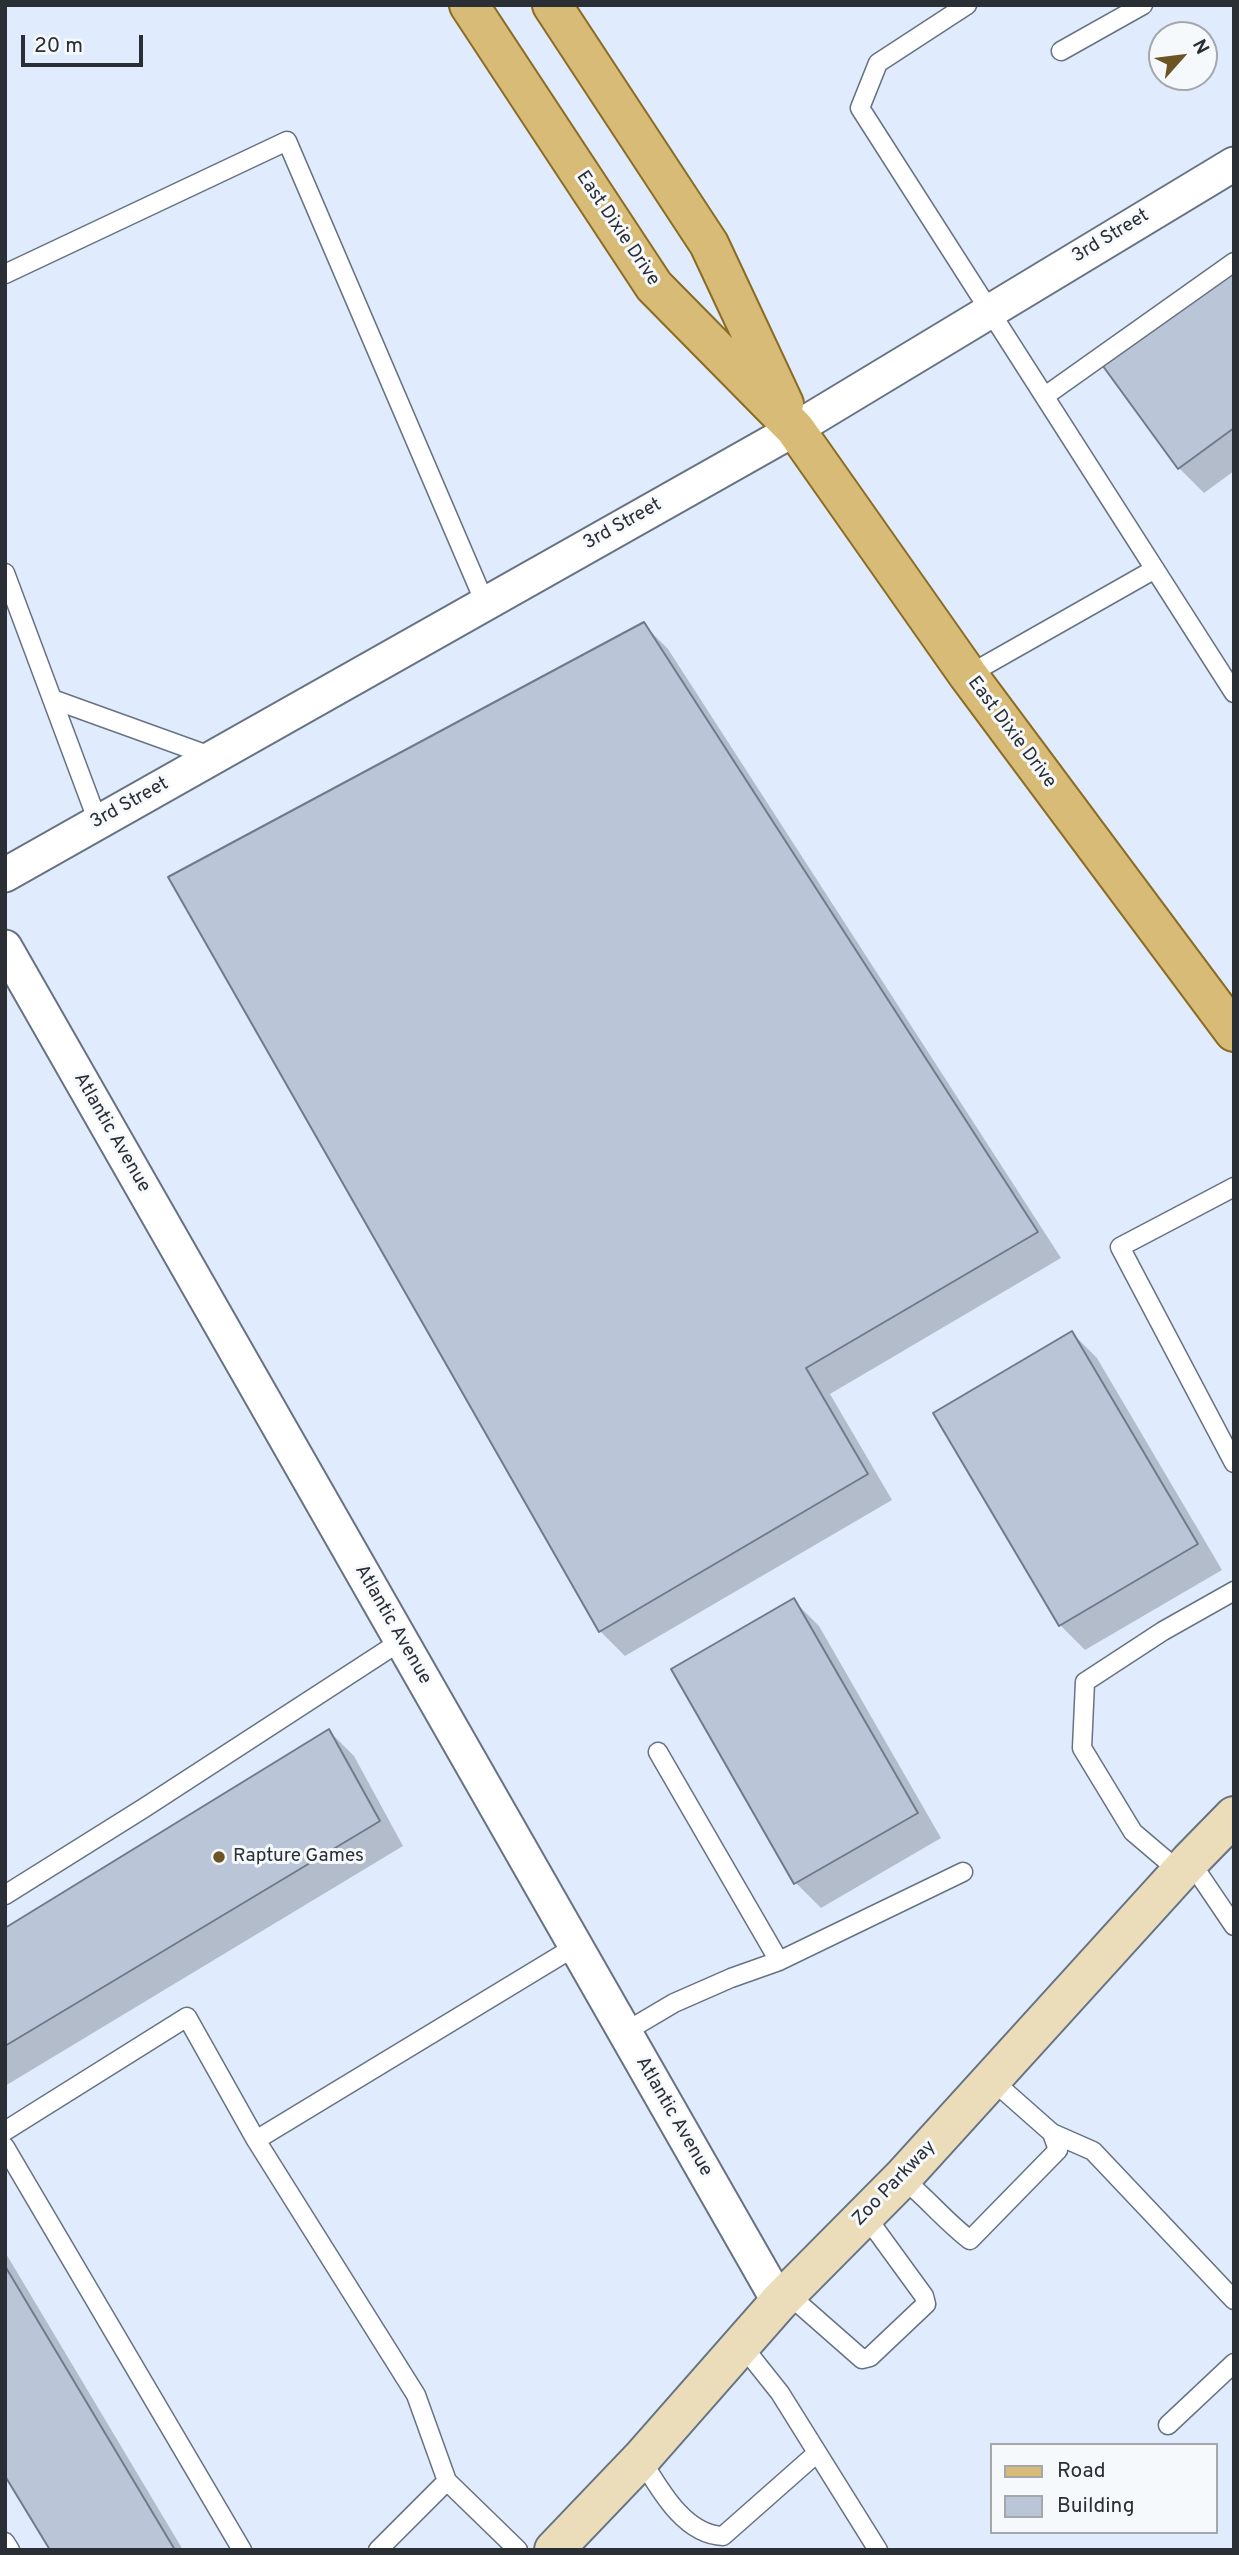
<!DOCTYPE html>
<style>
body{margin:0}
#map{position:relative;width:1239px;height:2555px;overflow:hidden;background:#e0ecfe;font-family:Overpass,sans-serif}
canvas{display:block}
.frame{position:absolute;inset:0;border:7px solid #2a2e35;pointer-events:none}
.legend{position:absolute;left:990px;top:2443px;width:228px;height:91px;box-sizing:border-box;background:#f6f9fc;border:2px solid #a4a8ac;margin:0;padding:9px 12px;list-style:none;font-size:21px;color:#2a2e35}
.legend li{display:flex;align-items:center;gap:14px;height:35px}
.legend b{width:35px;border:2px solid #a4a8ac}
.north{position:absolute;left:1148px;top:21px;width:70px;height:70px;box-sizing:border-box;background:#f6f9fc;border:2px solid #a4a8ac;border-radius:50%;rotate:62deg;font-size:19px;font-weight:700;line-height:28px;text-align:center;color:#2a2e35}
.north::after{content:'';display:block;margin:auto;width:24px;height:32px;background:#6c5425;clip-path:polygon(50% 0,100% 100%,50% 72%,0 100%)}
.scale{position:absolute;left:21px;top:35px;width:122px;height:32px;box-sizing:border-box;border:4px solid #2a2e35;border-top:0;padding-left:9px;font-size:21px;line-height:24px;white-space:nowrap;color:#2a2e35;-webkit-text-stroke:5px #f6f9fc;paint-order:stroke}
</style>
<div id="map">
<canvas width="1239" height="2555"></canvas>
<div class="frame"></div>
<ul class="legend">
<li><b style="height:9px;background:#d8bb76"></b>Road</li>
<li><b style="height:19px;background:#bac6d7"></b>Building</li>
</ul>
<div class="north">N</div>
<div class="scale">20 m</div>
</div>
<script>
const ctx = document.querySelector('canvas').getContext('2d');
ctx.lineJoin = 'round';
function paint(path, color) { ctx.fillStyle = color; ctx.fill(path, 'evenodd'); }
function strokePath(path, color, width, dash) { ctx.strokeStyle = color; ctx.lineWidth = width; ctx.lineCap = dash ? 'butt' : 'round'; ctx.setLineDash(dash || []); ctx.stroke(path); }
function label(font, color, halo, rows, align = 'center') {
  ctx.font = font + ' Overpass,sans-serif'; ctx.lineWidth = 6; ctx.setLineDash([]); ctx.textBaseline = 'middle'; ctx.strokeStyle = halo; ctx.fillStyle = color; for (const [text, x, y, turn = 0] of rows) {
    ctx.save(); ctx.translate(x, y); ctx.rotate((+turn || 0) * Math.PI / 180); ctx.textAlign = isNaN(turn) ? turn : align; if (halo) ctx.strokeText(text, 0, 0); ctx.fillText(text, 0, 0); ctx.restore();
  }
}
paint(new Path2D(`
 M1234,267V471L1204,493L1179,468Z
 M643,624L668,649L1061,1258L830,1394L892,1500L625,1656L600,1631Z
 M1072,1333L1097,1358L1222,1570L1085,1650L1060,1625L936,1414Z
 M794,1601L819,1626L941,1838L821,1908L796,1883L673,1670Z
 M329,1731L354,1756L403,1846L5,2086V1930Z
 M5,2252L183,2550H52L5,2472Z`), '#0003');
const building = new Path2D(`
 M1234,265V428L1178,469L1100,362Z
 M644,622L1038,1232L806,1368L868,1474L599,1632L168,877Z
 M1072,1331L1198,1544L1059,1626L933,1413Z
 M794,1598L918,1813L794,1884L671,1669Z
 M329,1729L380,1821L5,2046V1928Z
 M5,2266L175,2550H50L5,2476Z`);
paint(building, '#bac6d7');
strokePath(building, '#6f7b8b', 2);
const service = new Path2D(`
 M967,5L878,63L860,108L1234,693
 M1061,51L1143,5
 M5,274L287,141L485,603
 M1045,396L1234,262
 M5,573L98,822
 M968,675L1155,569
 M52,699L213,757
 M1234,1187L1120,1247L1234,1463
 M658,1752L779,1961
 M1190,1861L1234,1926
 M1180,1872L1133,1832L1082,1748L1085,1682L1163,1631L1234,1591
 M5,1895L144,1808L401,1641
 M625,2032L674,2003L731,1978L779,1961L963,1872
 M5,2131L187,2017L256,2140
 M1052,2133L1093,2151L1234,2300
 M5,2147L242,2550
 M902,2178C926,2197 946,2222 970,2240L1058,2150L1052,2133L992,2080
 M788,2294L862,2359L870,2357L926,2304L924,2296L865,2215
 M741,2344L780,2393L878,2550
 M1168,2425L1234,2363
 M641,2459C659,2488 684,2535 723,2536L817,2453
 M447,2481L416,2395L256,2140L576,1946
 M5,2542L10,2550
 M378,2550L447,2481L518,2550`);
const minor = new Path2D(`
 M5,875L795,429L1234,164
 M5,947L779,2302`);
const secondary = new Path2D(`
 M554,2550L641,2459L779,2302L902,2178L1190,1861L1234,1816`);
const primary = new Path2D(`
 M469,5L654,286L795,429L968,675L1234,1032
 M552,5L709,244L784,404`);
strokePath(service, '#677282', 21);
strokePath(minor, '#677282', 37);
strokePath(secondary, '#677282', 42);
strokePath(primary, '#8a6c23', 42);
strokePath(service, '#fff', 18);
strokePath(minor, '#fff', 33);
strokePath(secondary, '#ecddba', 38);
strokePath(primary, '#d8bb76', 38);
for (const [x, y, r, color] of [
 [219,1857,7,"#6c5425"]
]) { const dot = new Path2D(); dot.arc(x, y, r, 0, 2 * Math.PI); ctx.fillStyle = color; ctx.fill(dot); strokePath(dot, '#f6f9fc', 2.5); }
label('19px', '#2a2e35', '#f6f9fc', [
 ["East Dixie Drive",617,229,56],
 ["3rd Street",1111,237,-31],
 ["3rd Street",623,525,-29],
 ["East Dixie Drive",1011,733,53],
 ["3rd Street",130,804,-29],
 ["Atlantic Avenue",111,1133,60],
 ["Atlantic Avenue",392,1625,60],
 ["Atlantic Avenue",673,2117,60],
 ["Zoo Parkway",895,2184,-46]
]);
label('19px', '#2a2e35', '#f6f9fc', [
 ["Rapture Games",233,1857]
], 'left');
</script>
